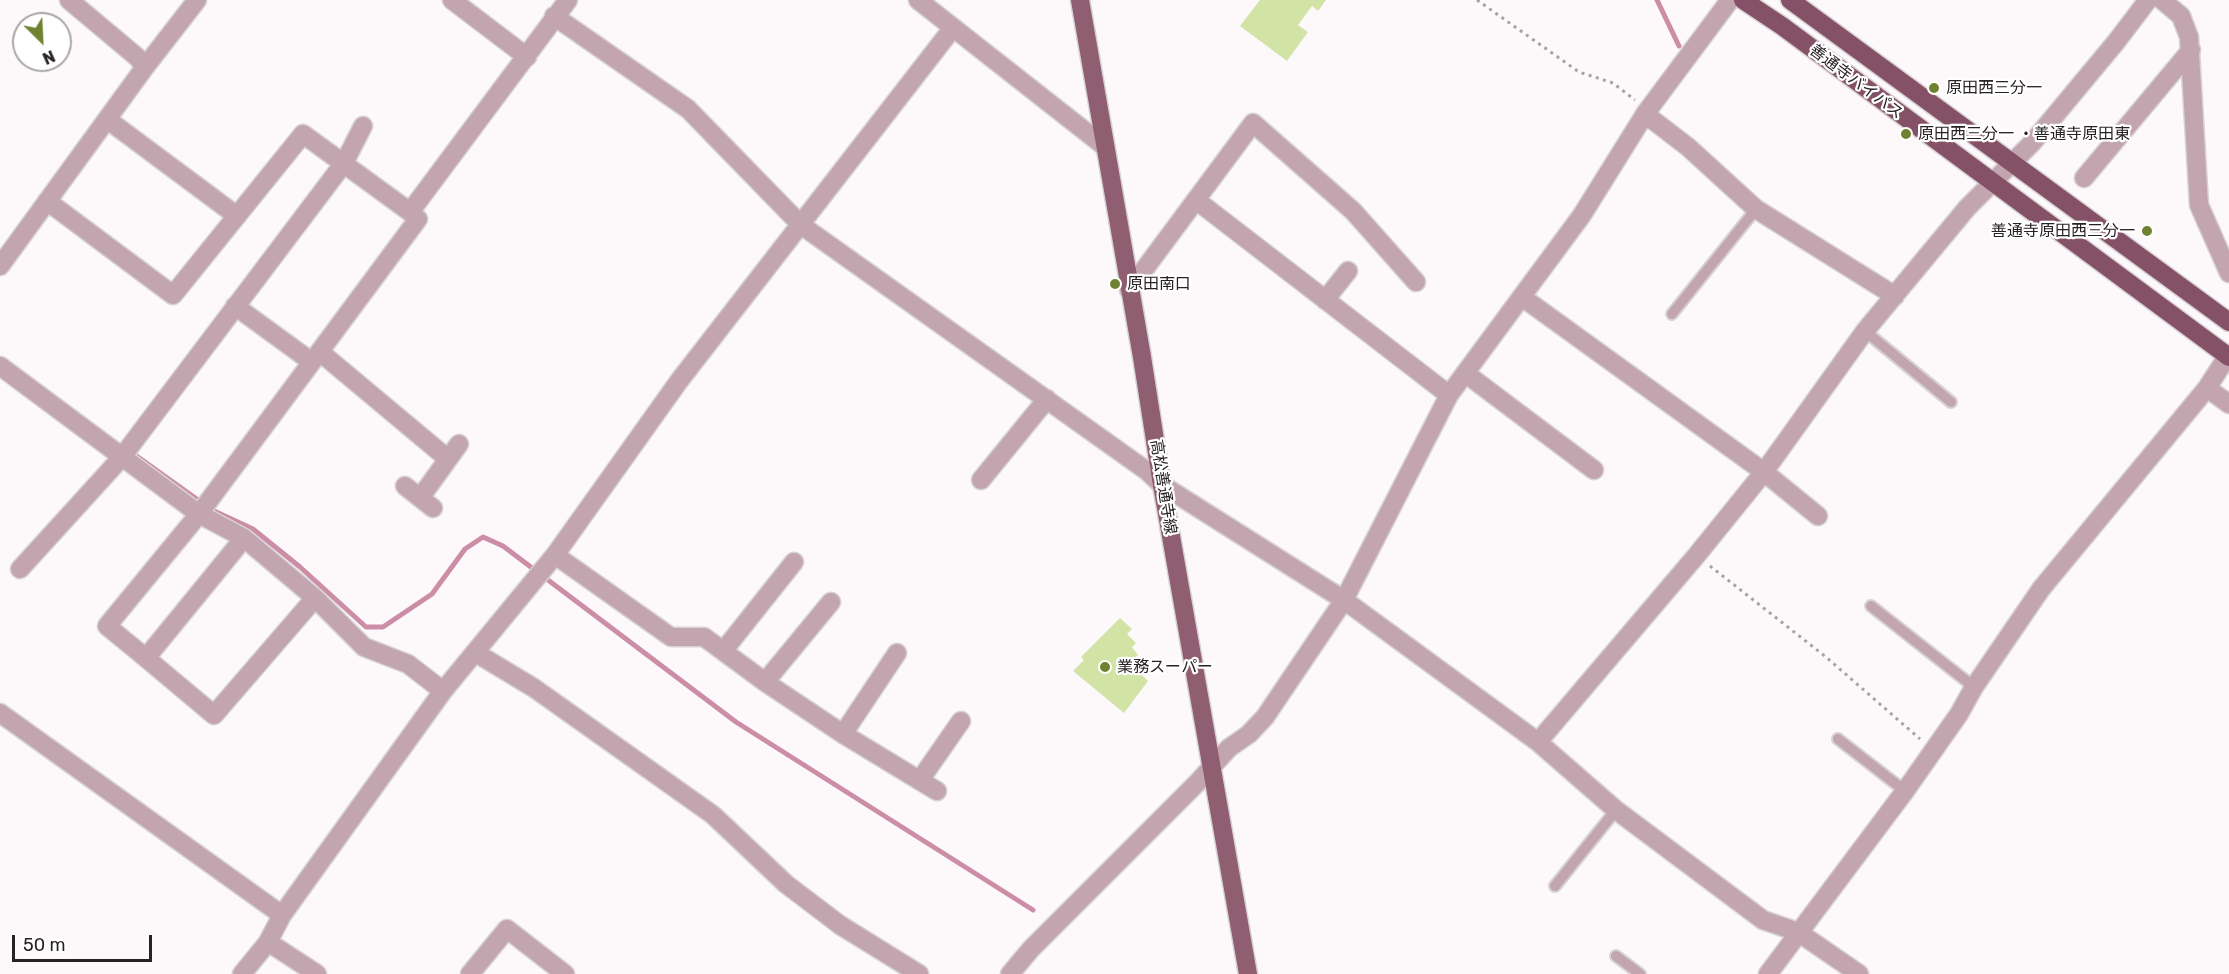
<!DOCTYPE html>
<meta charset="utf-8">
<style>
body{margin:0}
#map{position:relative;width:2229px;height:974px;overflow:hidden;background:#fdf9fb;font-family:Rubik,sans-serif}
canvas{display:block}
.north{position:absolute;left:12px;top:12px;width:60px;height:60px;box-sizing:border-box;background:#fff;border:2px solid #a9a7a7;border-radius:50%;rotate:156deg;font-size:16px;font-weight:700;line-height:24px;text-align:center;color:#282224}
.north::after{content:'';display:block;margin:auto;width:21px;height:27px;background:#6f8232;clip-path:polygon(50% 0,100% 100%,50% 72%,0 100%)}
.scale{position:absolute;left:12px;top:935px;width:140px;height:27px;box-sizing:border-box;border:3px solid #282224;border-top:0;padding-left:8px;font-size:18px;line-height:21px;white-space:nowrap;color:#282224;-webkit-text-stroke:4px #fff;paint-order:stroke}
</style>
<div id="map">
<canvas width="2229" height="974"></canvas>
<div class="north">N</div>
<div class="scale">50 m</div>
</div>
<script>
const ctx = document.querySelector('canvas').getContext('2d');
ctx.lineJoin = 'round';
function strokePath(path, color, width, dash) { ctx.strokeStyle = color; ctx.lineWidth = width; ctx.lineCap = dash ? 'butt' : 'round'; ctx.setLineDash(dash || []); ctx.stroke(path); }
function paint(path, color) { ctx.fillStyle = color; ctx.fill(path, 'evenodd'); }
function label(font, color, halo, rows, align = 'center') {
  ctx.font = font + ' Rubik,"Noto Sans JP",sans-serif'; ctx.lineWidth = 4.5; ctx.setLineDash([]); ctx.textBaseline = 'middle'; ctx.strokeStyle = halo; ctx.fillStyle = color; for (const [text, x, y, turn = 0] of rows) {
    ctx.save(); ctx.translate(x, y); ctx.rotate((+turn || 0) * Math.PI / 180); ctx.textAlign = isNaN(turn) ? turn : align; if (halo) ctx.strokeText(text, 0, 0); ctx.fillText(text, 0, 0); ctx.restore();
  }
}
strokePath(new Path2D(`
 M1657,0L1679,46
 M131,452L212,510L253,529L300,567L366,627H383L432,594L465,549L483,537L503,546L736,722L1033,910`), '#cc8ea6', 5);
paint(new Path2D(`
 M1260,0H1326L1318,11L1312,6L1298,25L1308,32L1287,61L1240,26Z
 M1120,618L1132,629L1127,634L1136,643L1132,647L1138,655L1129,663L1148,681L1124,713L1073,671L1084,660L1081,657Z`), '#d2e3a6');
const service = new Path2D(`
 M1672,314L1756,209
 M1865,331L1951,402
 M1871,606L1974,687
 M1838,739L1905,791
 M1555,886L1616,810
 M1616,956L1640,974`);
const minor = new Path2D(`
 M69,0L137,57L145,67
 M452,0L527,57
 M2162,0L2181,16L2189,37L2199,205L2229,273
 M554,16L688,109L801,225L1147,471L1162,485L1344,600L1538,742L1616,810L1763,920L1798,932L1859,974
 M1645,114L1688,147L1756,209L1895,296
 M108,120L237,216
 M2084,178L2191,50
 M1196,200L1449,395
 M47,201L173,295L303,134L410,212
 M0,266L145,67L197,0
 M1129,290L1253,123L1353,211L1416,282
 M1522,297L1764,472L1818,516
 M1325,300L1348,271
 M235,306L312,362
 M320,352L448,459
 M0,366L199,514L107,626L146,658L244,538
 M1465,373L1594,470
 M2207,388L2229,404
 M981,480L1047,399
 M405,486L433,508
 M420,498L459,444
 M555,555L671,637H704L765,682L843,734L937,791
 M20,569L122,457L344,163L363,126
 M724,650L794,562
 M476,653L534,688L713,815L786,884L840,925L919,974
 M146,658L214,715L315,598
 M765,682L831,602
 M443,691L408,664L364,647L315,598L244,538L199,514L418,219L410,212L568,0
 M0,713L282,915
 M843,734L897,653
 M1538,742L1696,556L1764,472L1865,331L1967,208L2032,143L2116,42L2148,0
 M920,780L961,721
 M268,942L317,974
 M242,974L268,942L282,915L443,691L555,555L679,381L952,29
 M470,974L507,929L565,974
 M1010,974L1031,949L1197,783L1229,748L1249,734L1265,717L1344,600L1449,395L1582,215L1645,114L1730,0
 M1768,974L1905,791L1959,714L1974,687L2041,589L2207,388L2229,354`);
const tertiary = new Path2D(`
 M918,0L1104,146`);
const primary = new Path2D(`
 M1080,0L1142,357L1162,485L1248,974`);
const trunk = new Path2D(`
 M1743,0L1782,26L2229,357
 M1790,0L2229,322`);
strokePath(service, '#d7d2d4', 14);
strokePath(minor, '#d7d2d4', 21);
strokePath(tertiary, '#d7d2d4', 21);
strokePath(primary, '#d7d2d4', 21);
strokePath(trunk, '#d7d2d4', 21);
strokePath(new Path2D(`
 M1477,0L1579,72L1613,83L1635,100
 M1710,566L1826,657L1920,739`), '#a7a2a4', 3, [3, 4.5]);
strokePath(service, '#c2a5af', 10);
strokePath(minor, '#c2a5af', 18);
strokePath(tertiary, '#c2a5af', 18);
strokePath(primary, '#8f5e71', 18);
strokePath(trunk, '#855166', 18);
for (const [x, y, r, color] of [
 [1934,88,6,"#6f8232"],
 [1906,134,6,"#6f8232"],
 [2147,231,6,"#6f8232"],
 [1115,284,6,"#6f8232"],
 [1105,667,6,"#6f8232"]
]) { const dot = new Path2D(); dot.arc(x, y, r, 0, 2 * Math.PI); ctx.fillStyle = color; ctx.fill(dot); strokePath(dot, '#fff', 2); }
label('16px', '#282224', '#fff', [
 ["善通寺バイパス",1856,82,37],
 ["高松善通寺線",1163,487,81]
]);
label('16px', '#282224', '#fff', [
 ["原田西三分一",1946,88],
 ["原田西三分一 ・善通寺原田東",1918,134],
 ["善通寺原田西三分一",2135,231,"right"],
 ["原田南口",1127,284],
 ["業務スーパー",1117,667]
], 'left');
</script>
